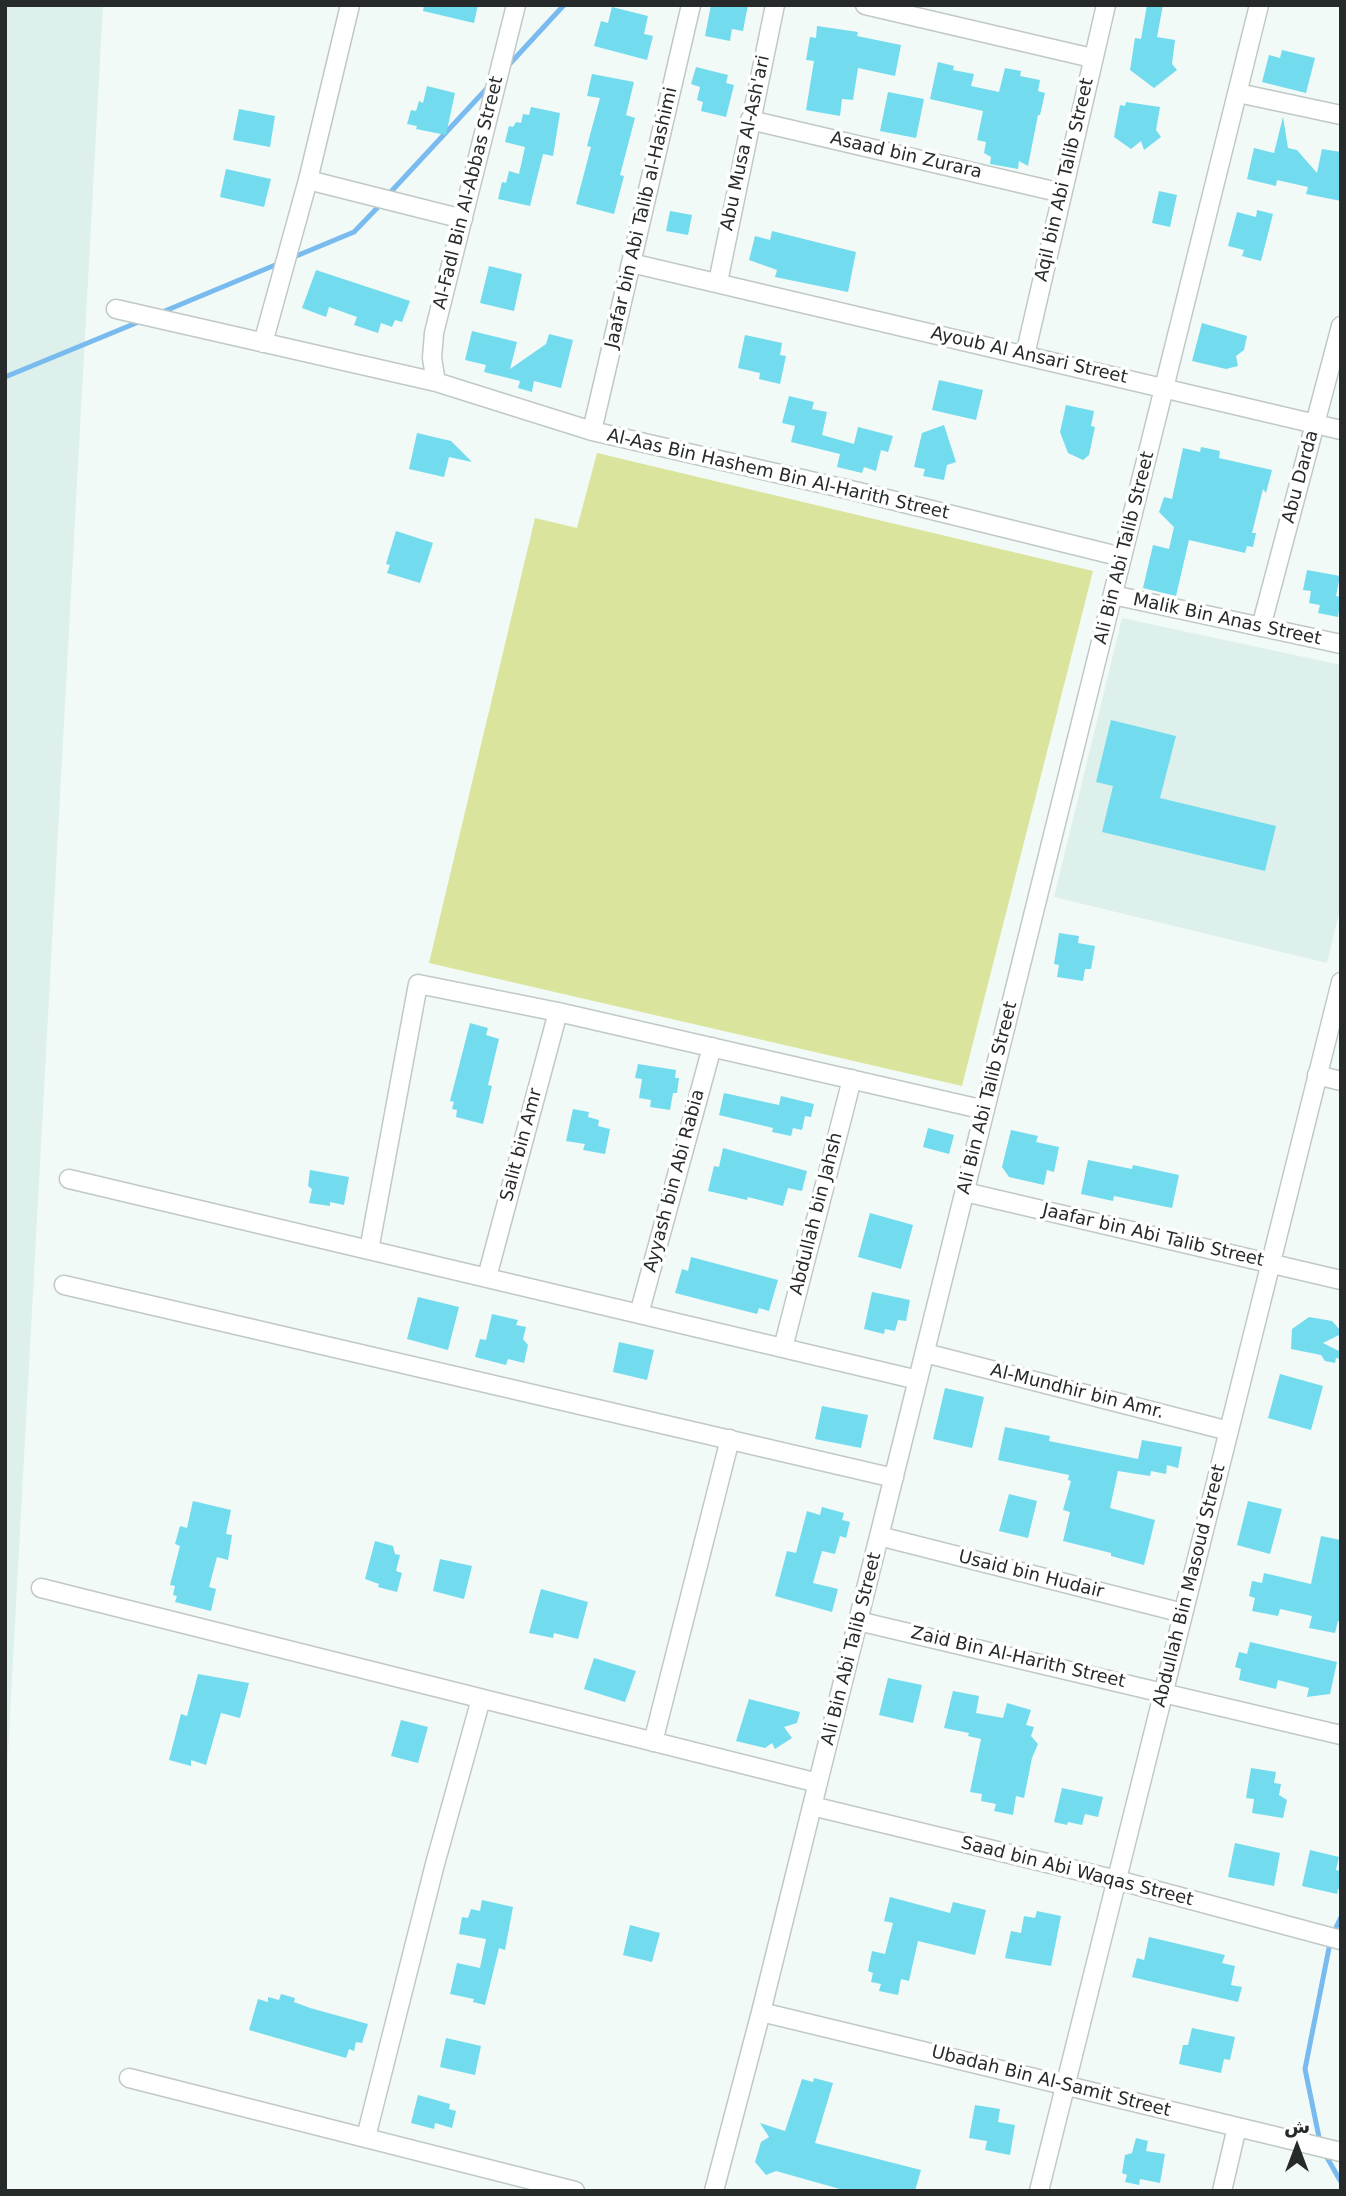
<!DOCTYPE html>
<meta charset="utf-8">
<style>
body{margin:0}
#map{position:relative;width:1346px;height:2196px;overflow:hidden;background:#f1faf7;font-family:"DejaVu Sans",Vazirmatn,sans-serif}
canvas{display:block}
.frame{position:absolute;inset:0;border:7px solid #272a2a;pointer-events:none}
.north{position:absolute;left:1262px;top:2112px;width:70px;height:70px;-webkit-text-stroke:5px #fff;paint-order:stroke;rotate:0deg;font-size:19px;font-weight:700;line-height:28px;text-align:center;color:#272a2a}
.north::after{content:'';display:block;margin:auto;width:24px;height:32px;background:#272a2a;clip-path:polygon(50% 0,100% 100%,50% 72%,0 100%)}
</style>
<div id="map">
<canvas width="1346" height="2196"></canvas>
<div class="frame"></div>
<div class="north">ش</div>
</div>
<script>
const ctx = document.querySelector('canvas').getContext('2d');
ctx.lineJoin = 'round';
function paint(path, color) { ctx.fillStyle = color; ctx.fill(path, 'evenodd'); }
function strokePath(path, color, width, dash) { ctx.strokeStyle = color; ctx.lineWidth = width; ctx.lineCap = dash ? 'butt' : 'round'; ctx.setLineDash(dash || []); ctx.stroke(path); }
function label(font, color, halo, rows, align = 'center') {
  ctx.font = font + ' "DejaVu Sans",sans-serif'; ctx.lineWidth = 7; ctx.setLineDash([]); ctx.textBaseline = 'middle'; ctx.strokeStyle = halo; ctx.fillStyle = color; for (const [text, x, y, turn = 0] of rows) {
    ctx.save(); ctx.translate(x, y); ctx.rotate((+turn || 0) * Math.PI / 180); ctx.textAlign = isNaN(turn) ? turn : align; if (halo) ctx.strokeText(text, 0, 0); ctx.fillText(text, 0, 0); ctx.restore();
  }
}
paint(new Path2D(`
 M5,5H103L5,1807Z
 M1122,618L1341,665V905L1327,963L1054,897Z`), '#def0ec');
paint(new Path2D(`
 M597,453L1093,571L962,1086L429,963L535,518L577,528Z`), '#dbe49c');
strokePath(new Path2D(`
 M506,68L564,5
 M387,196L490,85
 M289,259L354,232L381,204
 M160,313L280,263
 M5,377L141,321
 M1320,2142L1305,2069L1331,1938L1341,1917
 M1325,2154L1341,2182`), '#79bbee', 5);
paint(new Path2D(`
 M424,5H478L474,23L423,11Z
 M711,5H748L743,31L732,29L730,41L705,36Z
 M1147,5H1163L1157,37L1175,40L1172,64L1177,70L1154,88L1130,70L1135,38L1141,39Z
 M612,7L648,16L644,34L653,36L647,60L594,46L601,21L608,23Z
 M817,26L858,32L857,36L901,45L895,76L858,68L853,100L842,99L840,116L806,110L814,61L806,60L810,37L816,38Z
 M1282,50L1315,58L1306,93L1262,82L1269,55L1280,58Z
 M938,62L954,66L953,70L974,74L971,86L999,92L1005,68L1021,71L1020,76L1040,80L1038,91L1045,93L1040,115H1038L1028,166L1019,161L1018,169L990,164L991,157L984,153L986,142L977,140L983,111L930,99Z
 M696,67L728,75L726,83L734,85L726,117L701,111L703,102L697,100L700,87L691,84Z
 M592,74L634,82L626,115L635,118L620,175L624,176L614,214L576,204L591,147L587,146L600,98L587,96Z
 M427,86L455,93L446,135L416,129L417,126L407,124L411,110L416,111L419,101L423,103Z
 M888,92L924,99L916,138L880,131Z
 M1126,102L1160,107L1156,130L1161,137L1144,150L1141,141L1131,149L1114,137L1120,105L1125,106Z
 M531,107L560,113L553,156L543,154L530,206L498,199L502,182L506,183L509,171L519,174L525,147L505,142L509,126L513,127L516,122L521,123L523,114L529,115Z
 M239,109L275,116L270,147L233,140Z
 M1283,117L1288,148L1297,150L1317,173L1322,149L1341,152V201L1306,194L1308,187L1277,180L1276,186L1247,179L1254,148L1274,153Z
 M226,169L271,179L264,207L220,197Z
 M1159,191L1177,195L1170,227L1152,223Z
 M1257,210L1273,214L1261,261L1242,256L1244,250L1228,246L1237,212L1256,217Z
 M670,211L692,215L688,235L666,231Z
 M772,231L856,252L848,292L775,277L777,270L749,260L755,236L770,240Z
 M489,266L522,274L514,311L480,303Z
 M316,270L410,301L402,322L395,320L392,327L381,323L378,333L354,325L357,317L329,307L326,317L302,308Z
 M1202,323L1247,336L1244,350L1236,356L1238,366L1226,369L1192,361Z
 M472,331L517,342L510,369L546,344L549,334L573,340L561,388L534,381L532,392L518,388L520,381L484,372L486,365L465,360Z
 M745,335L782,343L780,355L786,356L780,384L759,379L760,373L738,368Z
 M939,380L983,390L976,420L932,410Z
 M789,396L814,402L812,409L827,412L822,435L854,444L858,427L893,436L888,452L881,450L876,471L864,467L862,473L837,467L840,454L791,442L795,426L782,423Z
 M1066,405L1094,411L1091,426L1095,427L1089,455L1083,460L1068,453L1060,432Z
 M944,425L956,462L947,465L944,480L923,476L925,469L914,467L922,433Z
 M417,433L451,441L472,462L449,457L444,477L409,469Z
 M1201,447L1220,451L1219,458L1272,470L1266,493L1263,489L1252,533H1256L1253,547L1247,546L1245,553L1189,540L1176,596L1143,588L1153,545L1169,549L1174,527L1159,512L1164,497L1172,499L1183,448L1200,452Z
 M396,531L433,543L420,583L387,573L390,565L386,564Z
 M1307,570L1340,576L1336,596L1341,597L1338,617L1318,613L1320,605L1309,603L1311,591L1303,590Z
 M1111,720L1176,736L1160,798L1276,826L1265,871L1102,832L1113,786L1096,782Z
 M1059,933L1079,936L1078,943L1095,946L1091,969H1085L1083,981L1057,977L1059,965L1054,964Z
 M470,1023L488,1028L486,1035L499,1039L488,1085L492,1086L483,1124L456,1117L457,1110L452,1109L454,1102L450,1101Z
 M638,1064L676,1070L675,1078H679L677,1093H673L670,1110L650,1107L651,1100L639,1098L642,1079L635,1078Z
 M724,1093L779,1105L781,1096L814,1104L811,1117L805,1116L802,1130L793,1128L791,1136L772,1132L773,1128L719,1115Z
 M573,1109L589,1112L588,1117L599,1120L598,1126L610,1129L605,1154L583,1150L585,1144L566,1141Z
 M928,1128L954,1135L949,1154L923,1147Z
 M1011,1130L1038,1136L1036,1142L1059,1147L1054,1172L1047,1170L1044,1185L1009,1177L1002,1167Z
 M723,1148L807,1171L802,1191L788,1188L783,1206L748,1197L747,1200L708,1191L714,1166L719,1167Z
 M1088,1160L1132,1169L1133,1165L1179,1175L1172,1208L1114,1196L1113,1201L1081,1194Z
 M310,1170L349,1177L344,1205L330,1202V1206L309,1203L312,1189L308,1186Z
 M870,1213L913,1225L901,1269L858,1257Z
 M691,1257L778,1280L769,1311L759,1308L757,1314L675,1293L682,1269L688,1271Z
 M872,1292L910,1300L906,1321L898,1320L895,1331L885,1329L884,1334L864,1329Z
 M418,1297L459,1307L448,1350L407,1339Z
 M492,1314L518,1320L516,1325L526,1327L523,1339L528,1345L524,1363L508,1359L506,1365L475,1357L480,1339L486,1340Z
 M1309,1317L1332,1321L1341,1331V1334L1323,1343L1341,1352V1359L1336,1358L1335,1363L1325,1361L1321,1355L1291,1349L1292,1329Z
 M619,1342L654,1350L647,1380L613,1372Z
 M1280,1374L1323,1386L1311,1430L1268,1418Z
 M945,1388L984,1397L972,1448L933,1439Z
 M822,1406L868,1415L861,1448L815,1439Z
 M1005,1427L1050,1436L1049,1441L1138,1459L1142,1440L1182,1447L1178,1468L1167,1465L1166,1474L1151,1471L1150,1476L1118,1471L1110,1508L1155,1520L1144,1565L1111,1556V1553L1063,1541L1070,1512L1063,1510L1071,1481L1068,1480L1069,1475L998,1460Z
 M1009,1494L1037,1501L1028,1538L999,1531Z
 M193,1501L231,1510L226,1534L232,1535L228,1560L217,1557L209,1587L216,1589L211,1611L175,1602L177,1596L173,1595L175,1586L170,1585L180,1546L175,1544L180,1526L187,1528Z
 M1248,1501L1282,1509L1270,1554L1237,1545Z
 M822,1507L844,1513L842,1520L850,1522L846,1538L840,1536L835,1554L822,1551L813,1583L838,1589L832,1612L775,1596L787,1551L796,1553L807,1511L820,1515Z
 M1321,1536L1341,1540V1621H1338L1335,1633L1309,1628L1312,1616L1280,1609L1278,1616L1252,1611L1255,1598L1249,1596L1252,1581L1262,1583L1264,1573L1311,1584Z
 M375,1541L393,1546L395,1554L400,1555L396,1571L402,1573L397,1592L378,1587L379,1584L365,1579Z
 M440,1559L472,1566L464,1599L433,1591Z
 M541,1589L588,1602L578,1639L554,1633L553,1638L529,1633Z
 M1250,1642L1337,1662L1330,1694L1307,1697L1309,1688L1278,1680L1276,1689L1239,1680L1241,1669L1235,1667L1239,1652L1247,1654Z
 M594,1658L636,1671L625,1702L584,1689Z
 M198,1674L249,1683L240,1718L221,1713L206,1765L191,1760V1766L169,1760L181,1714L187,1716Z
 M888,1678L922,1685L913,1723L879,1715Z
 M953,1691L979,1696L976,1713L1003,1718L1007,1703L1031,1710L1026,1725L1034,1727L1031,1736L1038,1744L1032,1758L1024,1798L1016,1796L1013,1815L994,1811L996,1804L981,1801L982,1794L970,1792L981,1739L968,1736L969,1733L944,1728Z
 M749,1699L800,1712L797,1723L784,1727L792,1738L775,1749L772,1743L765,1748L736,1741Z
 M401,1720L428,1727L418,1763L391,1756Z
 M1251,1768L1276,1772L1274,1783L1281,1784L1279,1795L1287,1800L1283,1818L1252,1813L1254,1799L1246,1798Z
 M1062,1788L1103,1797L1098,1817L1085,1814L1082,1825L1068,1822L1067,1825L1054,1822Z
 M1235,1843L1280,1853L1274,1886L1228,1877Z
 M1310,1850L1339,1857L1336,1870L1341,1871V1889H1338L1337,1894L1302,1886Z
 M890,1897L950,1913L953,1902L986,1910L975,1955L918,1941L909,1981L901,1979L898,1995L879,1991L881,1984L871,1982L873,1973L868,1971L872,1951L885,1954L893,1923L884,1921Z
 M482,1900L513,1907L505,1950L499,1948L485,2005L473,2002L474,1999L450,1994L457,1963L480,1968L486,1939L459,1934L462,1917L468,1918L471,1909L480,1911Z
 M1037,1911L1061,1916L1051,1966L1005,1958L1011,1931L1021,1933L1024,1916L1035,1918Z
 M630,1925L660,1933L652,1962L623,1955Z
 M1149,1937L1225,1955L1222,1963L1235,1966L1231,1985L1242,1987L1238,2002L1132,1977L1137,1958L1144,1960Z
 M281,1994L295,1998L294,2002L310,2008L368,2024L362,2043L356,2042L354,2051L349,2049L346,2058L249,2030L258,1999L268,2002V1997L279,2000Z
 M1192,2028L1235,2037L1230,2060L1224,2059L1221,2073L1179,2064L1183,2045H1188Z
 M446,2038L481,2046L475,2075L440,2067Z
 M814,2078L833,2083L815,2143L921,2170L915,2191H847L776,2171L766,2175L755,2162L761,2142L769,2137L760,2123L785,2131L802,2079L813,2082Z
 M418,2095L450,2104L449,2109L456,2111L452,2128L435,2123L434,2129L411,2123Z
 M975,2105L1000,2109L998,2122L1015,2125L1010,2155L985,2150L987,2141L969,2138Z
 M1136,2138L1148,2141L1146,2151L1165,2154L1160,2183L1140,2179L1139,2185L1125,2182L1127,2175L1122,2173L1125,2155L1132,2153Z`), '#73dbee');
const minor = new Path2D(`
 M865,5L1092,58
 M1238,93L1341,115
 M750,120L1062,193
 M308,180L463,219
 M631,263L1341,430
 M718,282L775,5
 M116,309L436,382L592,431L859,492L1122,557
 M263,343L308,180L350,5
 M1025,355L1106,5
 M436,382L432,358L434,333L516,5
 M592,431L691,5
 M1113,595L1341,644
 M1261,627L1341,326
 M1317,1075L1341,1081
 M69,1179L918,1380
 M965,1192L1341,1280
 M369,1250L418,984L558,1012L985,1110
 M487,1277L558,1012
 M64,1285L894,1478
 M639,1314L712,1047
 M783,1348L852,1079
 M925,1353L1229,1431
 M879,1536L1183,1613
 M41,1588L818,1783
 M858,1621L1341,1735
 M653,1742L730,1439
 M812,1806L1117,1880L1341,1940
 M761,2012L1341,2152
 M129,2078L575,2191
 M366,2137L435,1864L481,1699
 M714,2191L761,2012L1259,5
 M1039,2191L1341,982
 M1222,2191L1237,2127`);
strokePath(minor, '#c0c9c6', 21);
strokePath(minor, '#fff', 18);
label('18px', '#272a2a', '#fff', [
 ["Abu Musa Al-Ash'ari",746,143,-78],
 ["Asaad bin Zurara",906,156,13],
 ["Aqil bin Abi Talib Street",1065,180,-77],
 ["Al-Fadl Bin Al-Abbas Street",469,193,-76],
 ["Jaafar bin Abi Talib al-Hashimi",642,218,-77],
 ["Ayoub Al Ansari Street",1029,356,13],
 ["Al-Aas Bin Hashem Bin Al-Harith Street",778,475,13],
 ["Abu Darda",1301,477,-75],
 ["Ali Bin Abi Talib Street",1125,548,-76],
 ["Malik Bin Anas Street",1227,620,12],
 ["Ali Bin Abi Talib Street",988,1098,-76],
 ["Salit bin Amr",522,1145,-75],
 ["Ayyash bin Abi Rabia",675,1181,-75],
 ["Abdullah bin Jahsh",817,1214,-76],
 ["Jaafar bin Abi Talib Street",1153,1236,13],
 ["Al-Mundhir bin Amr.",1077,1392,14],
 ["Usaid bin Hudair",1031,1575,14],
 ["Abdullah Bin Masoud Street",1190,1586,-76],
 ["Ali Bin Abi Talib Street",852,1649,-76],
 ["Zaid Bin Al-Harith Street",1018,1658,13],
 ["Saad bin Abi Waqas Street",1077,1872,14],
 ["Ubadah Bin Al-Samit Street",1051,2082,14]
]);
</script>
